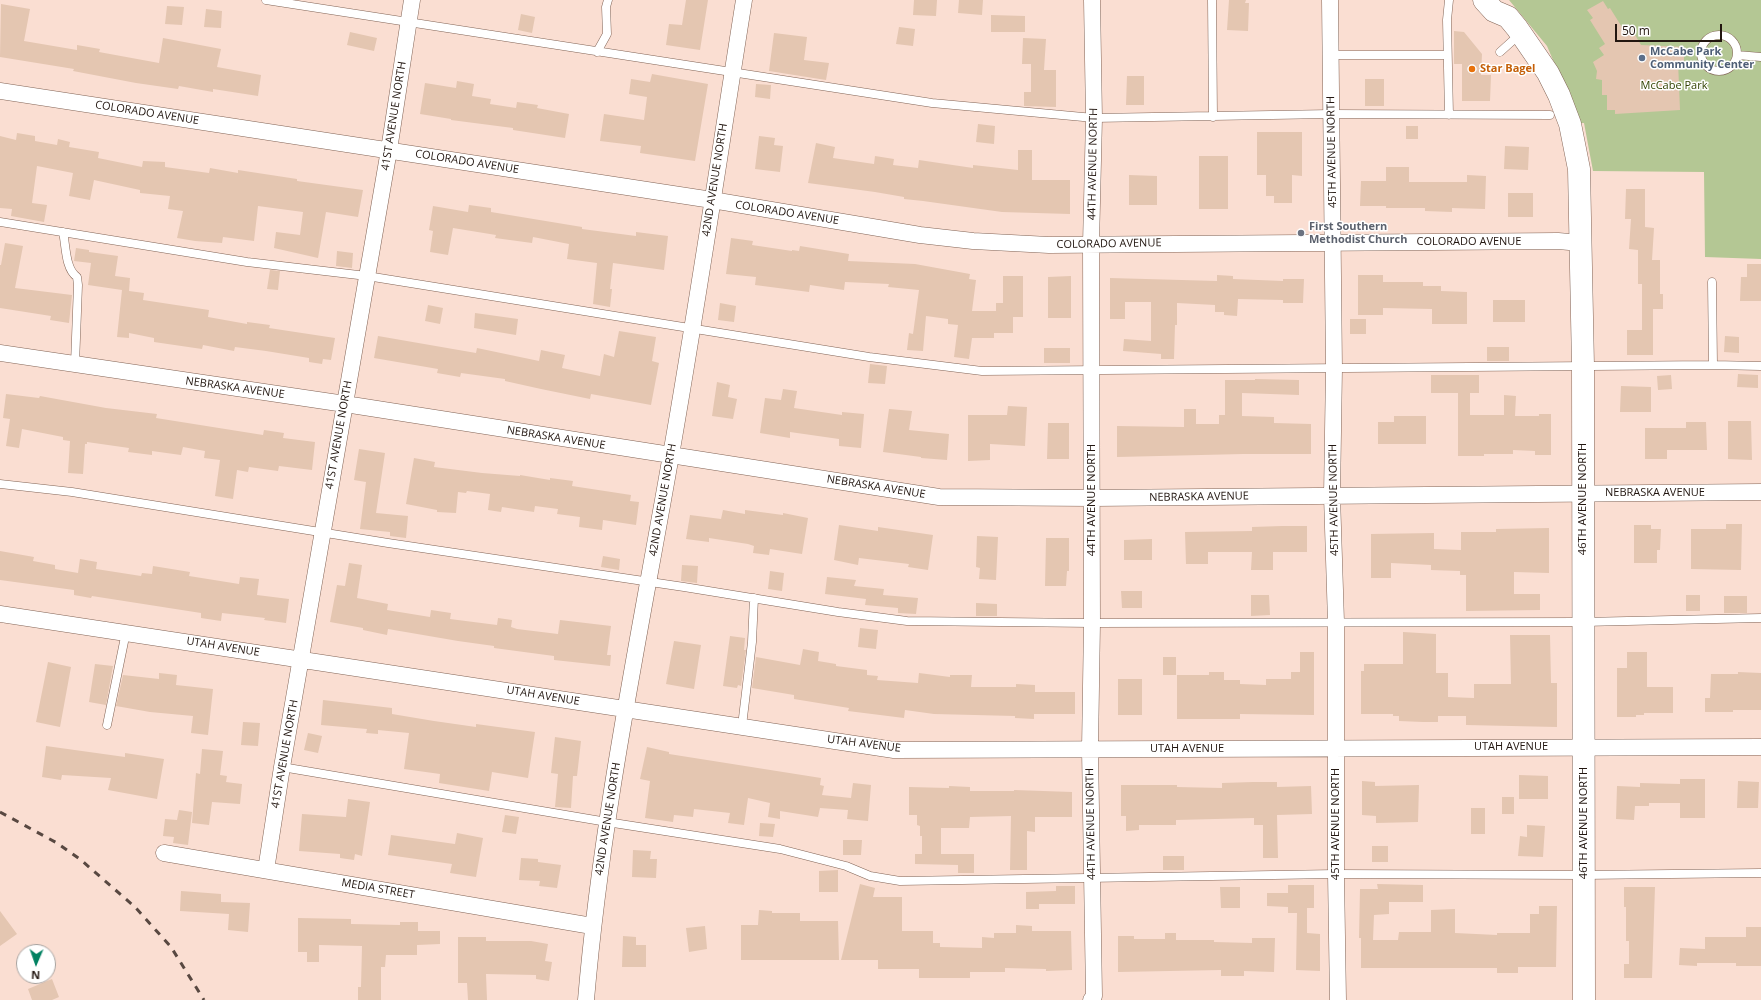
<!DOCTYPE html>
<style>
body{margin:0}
#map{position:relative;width:1761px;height:1000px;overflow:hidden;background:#faded2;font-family:"Open Sans",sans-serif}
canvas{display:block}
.north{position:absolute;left:16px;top:944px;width:40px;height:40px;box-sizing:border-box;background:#fff;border:1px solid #a7a29f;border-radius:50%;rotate:182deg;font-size:11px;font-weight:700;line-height:16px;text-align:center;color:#221610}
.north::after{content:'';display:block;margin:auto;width:14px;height:18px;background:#028262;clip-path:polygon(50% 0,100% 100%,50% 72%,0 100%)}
.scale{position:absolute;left:1615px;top:24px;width:107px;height:18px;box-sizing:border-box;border:2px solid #221610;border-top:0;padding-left:5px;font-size:12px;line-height:14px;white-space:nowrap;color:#221610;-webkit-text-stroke:3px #fff;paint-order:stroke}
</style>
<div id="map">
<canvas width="1761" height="1000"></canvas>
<div class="north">N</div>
<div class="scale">50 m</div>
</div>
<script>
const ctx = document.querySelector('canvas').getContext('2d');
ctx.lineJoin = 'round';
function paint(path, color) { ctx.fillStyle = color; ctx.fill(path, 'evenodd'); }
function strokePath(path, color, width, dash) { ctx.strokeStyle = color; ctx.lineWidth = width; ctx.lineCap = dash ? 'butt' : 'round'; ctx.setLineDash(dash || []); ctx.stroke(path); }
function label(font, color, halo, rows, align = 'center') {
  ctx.font = font + ' "Open Sans",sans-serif'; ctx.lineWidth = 3; ctx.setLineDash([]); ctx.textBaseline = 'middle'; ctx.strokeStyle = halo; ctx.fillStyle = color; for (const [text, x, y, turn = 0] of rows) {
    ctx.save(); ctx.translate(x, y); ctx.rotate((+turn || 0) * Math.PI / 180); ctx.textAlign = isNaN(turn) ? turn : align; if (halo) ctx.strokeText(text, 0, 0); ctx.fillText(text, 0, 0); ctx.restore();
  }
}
paint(new Path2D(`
 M1509,0H1761V259L1705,257L1704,172L1593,171L1584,123H1580L1547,46Z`), '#b4c794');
paint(new Path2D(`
 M686,0H708L700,50L666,45L669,24L682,25Z
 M914,0H937L936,16L913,15Z
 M959,0H983L982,15L958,13Z
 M1229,0H1246L1245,3H1249L1248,31L1227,30Z
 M1603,1L1608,9L1610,8L1625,32L1631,28L1641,45L1684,47V61H1678L1680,110L1615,114V110H1607V95H1602V80L1596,79L1597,71L1593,62L1604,55L1599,48L1605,44L1590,20L1593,18L1587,10Z
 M1,4L30,9L24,41L77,50V45L100,49L99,52L159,63L163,38L221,49L217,67L261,75L258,96L213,89V92L179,86L178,89L136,83L73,71L74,69L0,57Z
 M167,6L184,7L182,25L165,24Z
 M206,9L222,11L221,28L204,27Z
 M521,14L535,17L532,33L518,30Z
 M991,15L1025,16V32H991Z
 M899,27L915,29L913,46L896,44Z
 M1454,31L1464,32L1482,54L1481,75H1491L1490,101H1462V64H1454Z
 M350,32L377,38L374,51L347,45Z
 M774,33L807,37L804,60L829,63L826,80L769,71Z
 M1023,38L1046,39L1044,70H1056V107L1024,106V92H1031V64H1022Z
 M652,74L708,84L695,161L640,153L641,146L600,141L604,114L644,120L647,97L629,94L631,79L650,82Z
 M1127,76H1144V105H1126Z
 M1365,79H1384V106H1365Z
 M457,81L474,84L472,96L491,99L490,104L516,108L517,102L538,105L537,108L569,114L565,138L513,130V128L451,120V119L420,114L425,83L456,88Z
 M756,84L771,85L770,99L755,97Z
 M978,124L995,126L994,144L976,142Z
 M1406,126H1418V139H1406Z
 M1257,132H1302V176L1292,175V203H1274V196H1266V175H1257Z
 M17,133L35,136V141L57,145L58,139L70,142L69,147L99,152L98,158L142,167L143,161L165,162V167L209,173L210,168L238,173V170L297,179V181L363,190L358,217L326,212L318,258L274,248L276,232L300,235L303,212L258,206L254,241L223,237L222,243L195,241L177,238L183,211L168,209L170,196L140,193V190L94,180L90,200L69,196L73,173L37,166L32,203L47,205L44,222L11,216L12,209L0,208V136L16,140Z
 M759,136L775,138L774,145L783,146L780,172L755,169Z
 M816,143L835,147L833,158L874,164L875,156L894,159L893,165L918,168L919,160L973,168V165L1018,170V150H1032V180H1070V214L1002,212L923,201L904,199V197L875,192L808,183Z
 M1505,146L1529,147L1528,170L1504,169Z
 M1199,156H1228V209H1199Z
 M1386,167H1409V182H1467V175L1486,176L1485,209L1452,208V212L1425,211V208H1386V206H1360L1361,181H1386Z
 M1129,175L1157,176V205H1129Z
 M1626,189H1645V227L1654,228L1652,260H1660V294H1663V309H1653V355H1627V330H1642V284H1638V250L1629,249L1631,219H1625Z
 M1508,193H1533V217H1508Z
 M469,205L491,208V212L582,227V229L636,236V232L668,236L664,270L613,263L610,289H612L610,307L593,304L597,263L567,259L569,244L533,237L532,243L495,238L496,235L453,228L448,255L430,252L433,231L429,230L433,206L468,212Z
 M731,238L753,241L752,245L792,251V250L799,251L800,246L849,254L848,261L915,264L970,274L969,279L976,280L972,311H996V303H1003V276H1023V317H1013V333H994V338H972L969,359L954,357L958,325L948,324V319L926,316L923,351L907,350L909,333L913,334L919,290L888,287L889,284L845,282L844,290L810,285L809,292L755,285L756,277L726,274Z
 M5,243L23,246L15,288L72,295L69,323L50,320L51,316L0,308V265H1Z
 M76,248L89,250V252L118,256L115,276L130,278L129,291L144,293L143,300L209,310L208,317L247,324V322L270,325L269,328L335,338L331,360L323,359L322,364L309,362V358L266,351L235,347L234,351L203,345L202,349L154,342V338L129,333V338L117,337L122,290L88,285L91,263L74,261Z
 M337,251L353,253L352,268L336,266Z
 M1747,264H1761V301H1740L1741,277H1747Z
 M270,270L280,271L278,290L267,289Z
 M1217,275L1233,276V279L1283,281V279H1304L1303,303H1283V300L1238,299L1237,316L1224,315V312H1215V305L1177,303V325H1175L1174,359H1161V354L1123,351L1124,339L1151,341V302H1125V319H1110V278L1217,281Z
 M1358,275H1383V282H1423V286H1441V291L1467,292V324H1432V309L1383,308V315H1358Z
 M1071,276V318H1048V277Z
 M1493,300H1525V322H1493Z
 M720,303L736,306L734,322L718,320Z
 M428,305L443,308L440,324L425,321Z
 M475,313L518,319L516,335L474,328Z
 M1350,319H1366V334H1350Z
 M619,331L656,337L652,361L659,363L651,405L591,394L590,399L541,389L505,381V379L461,373L460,377L437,373L438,369L374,358L378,336L476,353L477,348L539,361L541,350L565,355L562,368L600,376L604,354L614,357Z
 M1725,336L1739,337V353L1724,352Z
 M1487,347H1509V361H1487Z
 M1044,348H1070V363H1044Z
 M870,364L887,366L885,384L868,383Z
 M1738,374L1758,375V388L1737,387Z
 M1431,375H1479V393H1470V415H1504V395L1516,396L1515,416H1539V414H1551V455H1535V451L1513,450V454H1484V456H1458V393H1431Z
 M1671,375L1672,389L1658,390L1657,376Z
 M1255,379L1299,380V395L1242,393V416L1274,417V423L1311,424V454H1243L1117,457V426L1184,427V409H1196V424H1219V415H1225V380H1255Z
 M717,382L730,385L728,397L737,399L733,419L712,416Z
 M1621,386L1651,387V412H1620Z
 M783,389L797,391L794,408L842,415V412L864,414L861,448L839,446V439L790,432V438L760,433L765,398L781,400Z
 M6,394L39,398L40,396L106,408L157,414L156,418L263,435L264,430L284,433L283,438L315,442L312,470L279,466L278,471L249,467L248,472L237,470L233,499L215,496L220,460L204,458L205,451L183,447L181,455L152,451V455L128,452L129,448L87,442V444H85L83,474L68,473L70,441L63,440V437L22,429L19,448L6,446L10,419L3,418Z
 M1008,406L1027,407L1025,446L990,444V460L968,461V415H1007Z
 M889,409L912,411L909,430L949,434L947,460L921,458V457L883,452Z
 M1394,416H1426V444H1378V422H1394Z
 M1728,421H1751L1752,460L1728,459Z
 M1686,422H1706L1707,450H1667V459H1645V428H1686Z
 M1048,423H1069V459H1047Z
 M359,449L385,453L376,513L408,516L406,538L390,536V532L360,529L366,482L354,480Z
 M414,458L435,462L434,467L482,473L520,476V475L550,480V478L573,481L572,486L631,495L630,501L639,502L636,525L603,520L602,530L579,527L580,517L557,514L558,509L535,506L534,512L502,507L501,512L488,510L490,494L467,491L466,493L458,492L456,513L437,512V510L406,504Z
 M723,510L745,514V510L783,515V513L808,518L802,554L770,549L769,555L753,553L754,546L748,544L709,538V542L686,539L690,515L721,519Z
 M1726,524H1742L1741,570L1691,569V529H1726Z
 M839,525L878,531V527L933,535L928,570L908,567L909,564L859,558L858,565L834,560Z
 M1634,525H1651V529H1661L1660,550H1657V563H1634Z
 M1282,526H1307V552H1273V570H1251L1252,552H1208V564H1186L1185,532L1252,531V527Z
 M1549,528V573L1514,572V594H1540V610L1466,611V575H1460V571L1431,570V565L1391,563V578H1371V534L1434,533V549L1461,550V532H1496V529Z
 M977,536L998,537L996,580L979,579L980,568L976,567Z
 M1046,538H1069V571H1067L1066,586H1045Z
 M1152,539V560H1124V540Z
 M0,551L34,557L33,561L55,565V569L78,573L80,559L97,562L96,569L141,576L142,573L152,574L153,566L190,572L189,576L239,584L240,577L259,579L257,595L289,599L286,623L264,620L265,618L222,613L221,621L201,618V613L92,596L91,598L74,595V590L0,580Z
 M603,556L620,559L619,570L601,567Z
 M349,563L362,565L357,598L388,604L387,610L430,617L431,610L451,613L450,619L497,625L498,618L512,620L511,627L517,629L558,634L560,620L611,626L607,655H611L610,666L554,660V656L494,648V646L458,641L388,629L387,635L363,630V628L330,622L337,585L345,586Z
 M682,565L698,566L697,583L681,581Z
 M770,571L784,573L782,591L768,589Z
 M827,577L856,580L854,586L884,589L883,595L918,598L916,614L898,613V608L865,605L866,599L825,594Z
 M1121,591H1142V608H1122Z
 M1251,595H1269L1270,615L1251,616Z
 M1686,595H1700V611H1686Z
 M1724,596H1747V613H1724Z
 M976,603L997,604V616H976Z
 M860,628L878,630L876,649L858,647Z
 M1403,632L1436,634V673H1448V697L1474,698V684H1511L1510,635H1550L1551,683H1557V727L1466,725V716H1438V722H1423L1399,721V716H1393V714H1361V671H1364V664H1403Z
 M730,636L745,638L744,650H746L741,686L738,685L737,688L723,686Z
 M674,641L701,645L694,689L666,684Z
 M803,649L819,652L818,661L836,664V666L867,670V675L878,676L877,680L918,683L919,673L950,677V675H972L971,687H1016V684L1035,685V692H1075V714H1034V719L1015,718V716L934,714L905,710L904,718L848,711L849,708L794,699V695L752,688L756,657L800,665Z
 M1300,652H1314V715L1240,714V719H1177V675H1209V672H1224V680H1240V684L1266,685V679H1291V672H1300Z
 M1627,652H1647V687H1673V713H1644V715H1636V717H1617V668H1627Z
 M1163,657H1176V675H1163Z
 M48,662L71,667L60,727L36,722Z
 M95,664L113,666L106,705L89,702Z
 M1738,672L1761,673V710H1733V712H1705V698H1710L1711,674H1738Z
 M159,673L177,675L176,685L213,689L208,735L191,733L193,716L150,712L116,706L123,675L159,679Z
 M1118,679H1142V715H1118Z
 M323,700L392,708V714L434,721L476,727V724L535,732L528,778L492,772L489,791L439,783L440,774L404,769L409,733L378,730V734L366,733L367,729L321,725Z
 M243,722L260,723L258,746L241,745Z
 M308,733L322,736L318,753L304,750Z
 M555,737L581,741L577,776H573L571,808L555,807L558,774L551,773Z
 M46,746L125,757V753L164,759L157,799L108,790L111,778L62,775L61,780L42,777Z
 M647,747L669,752V754L821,778L820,785L824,786L822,795L851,798L853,783L871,785L868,821L847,819L848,810L820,808L818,817L780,811V819L768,817L770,803L748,798L744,825L728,823L730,813L694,809L693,817L674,815L673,822L645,818L650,781L640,779Z
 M202,749L223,751L220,775L227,776L226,782L242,784L240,804L212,802L209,825L192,823L196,773L200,774Z
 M1519,775L1548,776V799H1519Z
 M1680,779H1705V818H1680V803H1649V806H1635L1634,820L1616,819L1617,786L1640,787V783L1680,784Z
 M1362,781L1375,782V786L1419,785L1418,822L1376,823V816L1362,815Z
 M1738,781L1759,782L1758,808H1737Z
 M1253,782H1277V787L1311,786L1312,814L1277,815L1278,858H1263V825H1254V818L1176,820V825H1139V830L1126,831V816H1121V785H1177V787L1222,788V783Z
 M949,786L970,787V791H1014V790L1072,792V817H1035V832L1027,831V870H1010L1011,816L970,817L969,828H941V854H974V873H958V865L915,864V854H922V836H920V826L917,825V815H909V787L949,788Z
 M1502,797H1514V814H1502Z
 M348,799L370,802L362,856L355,854L354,860L340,858V854L299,851L302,814L346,817Z
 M1471,808H1485V834H1471Z
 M179,810L192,812L188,845L173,843L174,837L163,836L165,819L177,820Z
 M505,815L519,817L516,834L502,832Z
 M760,823L775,824L773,837L759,836Z
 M1527,825L1545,826L1543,857L1518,856L1520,836L1527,837Z
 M457,833L483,838L476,877L450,873L452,864L388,855L391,835L455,844Z
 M843,840H862L861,855H843Z
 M1372,846H1388V862H1372Z
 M633,850L651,851L650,859H657L656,878L632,877Z
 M1163,856H1184V870H1163Z
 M521,858L538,859V862L561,865L557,888L539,886L540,881L519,880Z
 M838,870V892H819V871Z
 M860,884L875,888L873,897H902V931H933V943H940V947L982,948V937L994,938V933H1016V925L1032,926V931H1071L1072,970L1046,971V969L1005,968V972H970V978H919V969H878V960H841Z
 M1377,884L1423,885V902H1389V914L1374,915L1373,940H1398L1399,932H1431V910L1455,909V933L1497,935V933H1530V914H1539V906H1557L1556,967H1518V973H1497V968H1361V938H1359L1360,889H1378Z
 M1288,885H1314V908H1307V933L1320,934V971L1296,970L1297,913H1288V907L1267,906V893H1288Z
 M1056,886H1075V904H1039V909H1026V892L1056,891Z
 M1220,887H1240V908H1221Z
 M1624,887H1655L1652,978H1624V964H1629V941H1626V907H1624Z
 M181,891L221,894V902L250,903L248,932L228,930L229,914L180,911Z
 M759,910L772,911V913H800V921H838L839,960H741V925H758Z
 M0,911L17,934L0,946Z
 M298,918L351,919V924L400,925V922H418V931H440V944L417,945V955H386L385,967H381V1000H358V987H361L362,946L319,945V962H307V952H298Z
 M705,926L707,949L689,952L686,928Z
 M1746,927H1761V966H1736V963H1697V966L1679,965L1680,948L1705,949V937H1746Z
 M1165,933H1176V940H1214V942L1252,943V938H1275L1274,972L1244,971V976H1221V970L1118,972V936H1134V939H1165Z
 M623,936L636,937V945H646V967H622Z
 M458,937H486V941H531L548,944L545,961L552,962L549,981L536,979V975L486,974L487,1000H468L467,983H458Z
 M52,979L59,997L52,1000H32L28,989Z`), '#e4c6b1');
const service = new Path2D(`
 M266,0L932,103L1094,118L1331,114L1550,115
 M1212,0L1213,117
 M1701 53a18 18 0 1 1 36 0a18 18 0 1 1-36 0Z
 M597,52L607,34L606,7L608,0
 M1500,52L1520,34
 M1331,55H1447
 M1737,55L1761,57
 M1449,115L1447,20L1449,0
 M0,222L247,262L367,276L869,357L982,371L1713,365
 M63,232C66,245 65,269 77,277L78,285L75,364
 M1712,282L1713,365L1761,366
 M0,484L72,492L388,543L684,587L838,612L907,621L1092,623L1583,622L1761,618
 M107,725L126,632
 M742,726L752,642L754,598
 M282,767L607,822L780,849L846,866L870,876L900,881L1336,874L1583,875L1761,873`);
const minor = new Path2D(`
 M1330,0L1334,368L1332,496L1336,622V874L1338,1000
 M0,91L712,200L920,235L973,241L1049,245L1558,241L1581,243
 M0,353L345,404L939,497L1093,498L1761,492
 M0,614L894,750L1761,747
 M164,853L592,926
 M266,870L282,767L389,150L412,0
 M586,1000C601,822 637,648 668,472C696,315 719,157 744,0
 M1091,1000L1094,996L1090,749L1092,623L1091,244L1094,118L1092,0`);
const primary = new Path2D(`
 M1484,0L1494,11L1508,17L1517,28L1548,73L1559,95L1570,124L1579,169L1583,366L1584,1000`);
strokePath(service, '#826456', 9);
strokePath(minor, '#826456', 17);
strokePath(primary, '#826456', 23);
strokePath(service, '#fff', 8);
strokePath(minor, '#fff', 16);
strokePath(primary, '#fff', 22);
strokePath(new Path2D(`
 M0,812L57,843L81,860L135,907L171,947L204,1000`), '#584841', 3, [7, 7]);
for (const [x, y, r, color] of [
 [1642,58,4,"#5c6f8a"],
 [1472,69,4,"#e8710a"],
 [1301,233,4,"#6b7280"]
]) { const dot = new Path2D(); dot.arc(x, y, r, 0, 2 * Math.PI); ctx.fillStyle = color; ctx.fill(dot); strokePath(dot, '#fff', 1.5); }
label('bold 11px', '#4e5e75', '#fff', [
 ["McCabe Park",1650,52],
 ["Community Center",1650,65]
], 'left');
label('bold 11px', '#c56008', '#fff', [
 ["Star Bagel",1480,69]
], 'left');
label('11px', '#314201', '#fff', [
 ["McCabe Park",1674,86]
]);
label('11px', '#221610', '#fff', [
 ["COLORADO AVENUE",147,113,9],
 ["41ST AVENUE NORTH",394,116,-81],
 ["45TH AVENUE NORTH",1332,152,-91],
 ["COLORADO AVENUE",467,162,9],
 ["44TH AVENUE NORTH",1093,164,-89],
 ["42ND AVENUE NORTH",715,180,-81],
 ["COLORADO AVENUE",787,213,9],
 ["COLORADO AVENUE",1469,242],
 ["COLORADO AVENUE",1109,244,-1],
 ["NEBRASKA AVENUE",235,388,8],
 ["41ST AVENUE NORTH",339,435,-80],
 ["NEBRASKA AVENUE",556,438,9],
 ["NEBRASKA AVENUE",876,487,9],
 ["NEBRASKA AVENUE",1655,493],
 ["NEBRASKA AVENUE",1199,497,-1],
 ["46TH AVENUE NORTH",1583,499,-90],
 ["42ND AVENUE NORTH",663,500,-80],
 ["44TH AVENUE NORTH",1092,500,-90],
 ["45TH AVENUE NORTH",1334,500,-91],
 ["UTAH AVENUE",223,647,9],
 ["UTAH AVENUE",543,696,9],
 ["UTAH AVENUE",864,744,7],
 ["UTAH AVENUE",1511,747],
 ["UTAH AVENUE",1187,749],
 ["41ST AVENUE NORTH",285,754,-80],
 ["42ND AVENUE NORTH",608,819,-81],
 ["46TH AVENUE NORTH",1584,823,-90],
 ["44TH AVENUE NORTH",1091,824,-91],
 ["45TH AVENUE NORTH",1336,824,-90],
 ["MEDIA STREET",378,889,10]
]);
label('bold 11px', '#5b616d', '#fff', [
 ["First Southern",1309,227],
 ["Methodist Church",1309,240]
], 'left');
</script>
